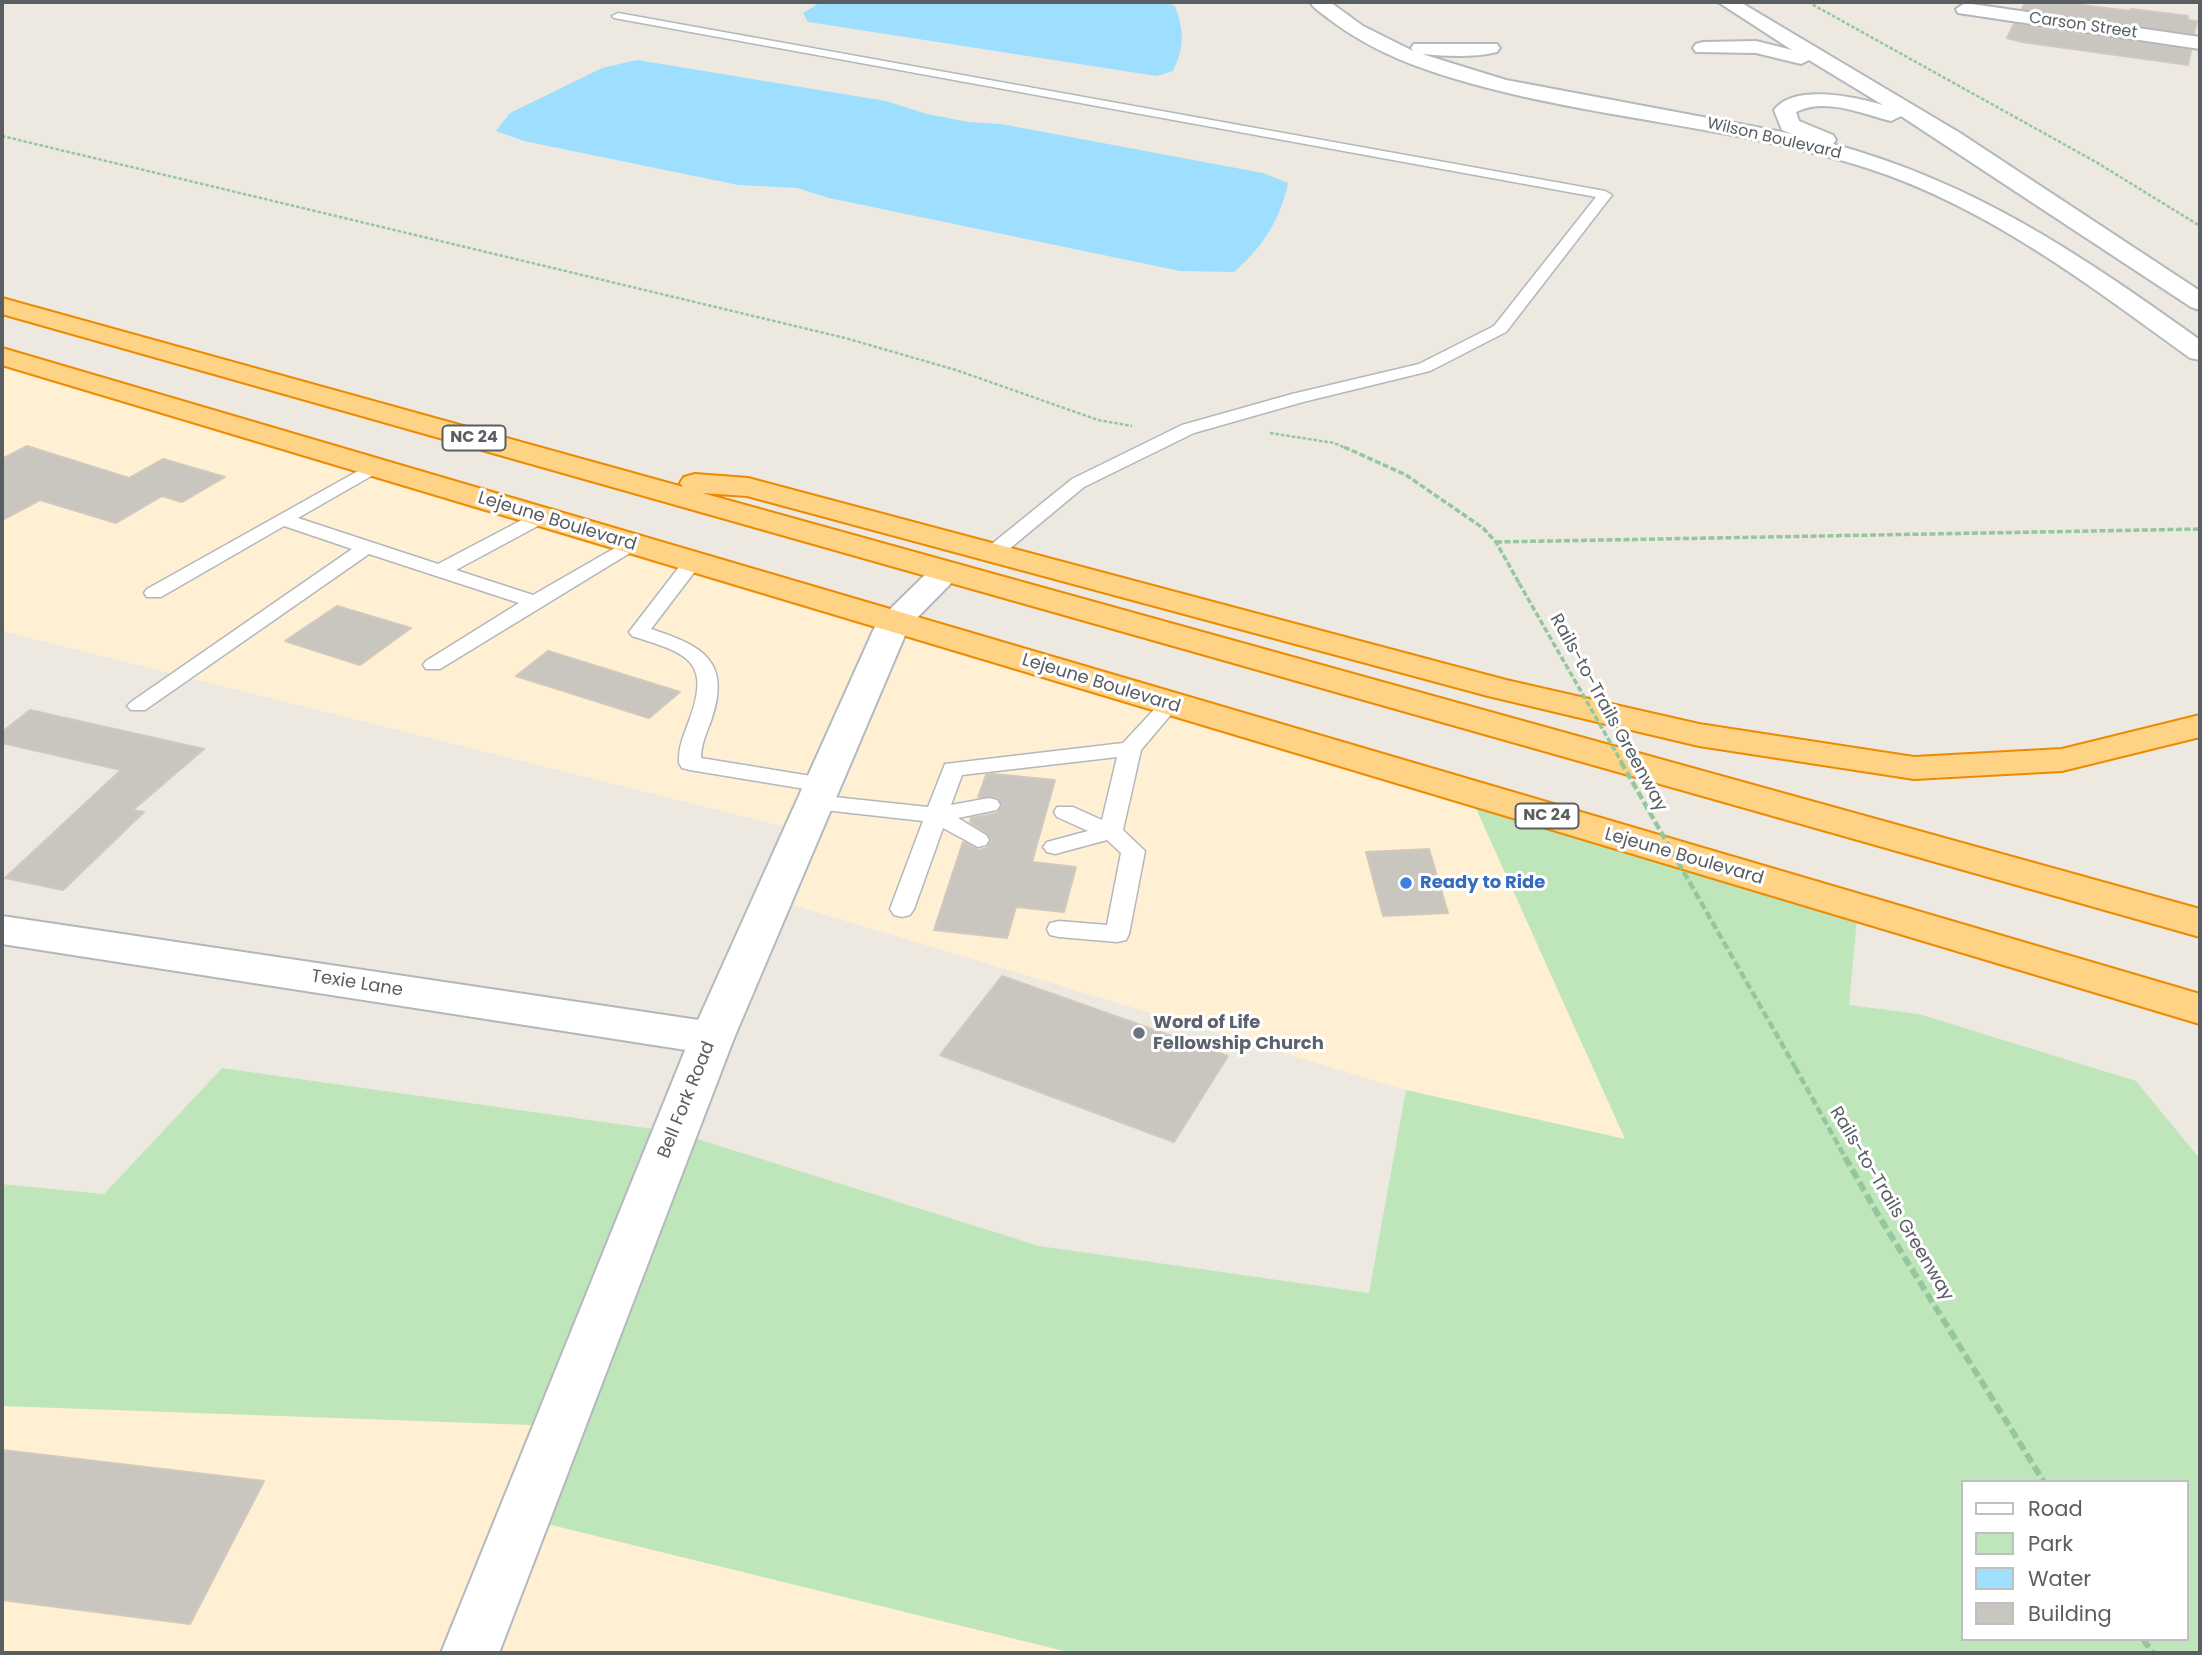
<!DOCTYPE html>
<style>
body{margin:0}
#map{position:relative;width:2202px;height:1655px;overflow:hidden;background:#ede9e0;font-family:Poppins,sans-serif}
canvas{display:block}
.frame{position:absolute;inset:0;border:4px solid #595e62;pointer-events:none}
.legend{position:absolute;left:1961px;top:1480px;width:228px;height:161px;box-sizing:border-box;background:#fff;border:2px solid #bdbfc0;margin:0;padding:9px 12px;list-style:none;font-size:21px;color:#595e62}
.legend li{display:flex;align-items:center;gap:14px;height:35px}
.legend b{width:35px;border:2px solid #bdbfc0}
</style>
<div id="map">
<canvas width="2202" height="1655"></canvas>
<div class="frame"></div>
<ul class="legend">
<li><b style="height:9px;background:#fff"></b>Road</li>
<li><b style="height:19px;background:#bfe6bb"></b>Park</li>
<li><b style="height:19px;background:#9edfff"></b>Water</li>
<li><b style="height:19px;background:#c9c5bf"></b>Building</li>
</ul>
</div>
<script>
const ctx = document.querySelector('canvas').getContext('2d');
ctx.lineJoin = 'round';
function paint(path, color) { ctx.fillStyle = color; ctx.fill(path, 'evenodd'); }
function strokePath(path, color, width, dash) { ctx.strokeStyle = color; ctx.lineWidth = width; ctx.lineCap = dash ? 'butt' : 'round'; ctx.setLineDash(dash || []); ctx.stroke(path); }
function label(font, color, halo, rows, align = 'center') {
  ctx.font = font + ' Poppins,sans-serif'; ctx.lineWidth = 6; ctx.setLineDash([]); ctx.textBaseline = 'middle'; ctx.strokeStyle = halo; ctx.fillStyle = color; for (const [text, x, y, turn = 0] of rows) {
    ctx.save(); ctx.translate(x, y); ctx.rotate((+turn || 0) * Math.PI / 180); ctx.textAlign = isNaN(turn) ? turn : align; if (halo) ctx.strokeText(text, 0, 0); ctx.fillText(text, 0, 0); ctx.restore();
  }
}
paint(new Path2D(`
 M2,356L1469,793L1625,1139L1406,1090L773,899L802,831L2,631Z
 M222,1068L675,1132L524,1518L1072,1653H2V1184L104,1194Z`), '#fff0d3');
paint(new Path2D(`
 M1469,793L1858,908L1849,1005L1919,1014L2136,1081L2200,1159V1653H1072L523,1518L558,1426L2,1406V1184L104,1194L222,1068L675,1132L1039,1246L1369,1293L1406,1090L1625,1139ZM1962,1482H2186V1639H1962Z`), '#bfe6bb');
paint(new Path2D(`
 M821,2H1166L1175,6C1184,30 1185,47 1173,71L1157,76L808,22L803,13Z
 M637,60L886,101L927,114L969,122L1001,124L1263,173L1288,183C1281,219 1261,249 1234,272L1180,271L829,198L797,188L738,185L524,141L496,131L510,113L602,68Z`), '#9edfff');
const building = new Path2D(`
 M2025,2H2057L2130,11L2131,9L2188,16V20L2197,21L2194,34L2022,9Z
 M2014,24L2191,50L2188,65L2022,42L2007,38Z
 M27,446L129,478L163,459L225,477L182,502L162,496L116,523L40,500L2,520V459Z
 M337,606L411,628L360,665L285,641Z
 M548,651L680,692L649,718L516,676Z
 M30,710L204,749L133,810L144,812L63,890L5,878L121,770L2,743V732Z
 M993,774L1055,780L1032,862L1076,867L1064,912L1016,907L1007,938L934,930L963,842L979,850L987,848L991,841L987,833L970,822L971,818L998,813L1002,806L998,797H978L986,775Z
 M1429,849L1448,913L1383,916L1366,852Z
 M1002,976L1228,1056L1174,1142L940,1055Z
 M2,1450L264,1481L190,1624L2,1600Z`);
paint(building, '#c9c5bf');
strokePath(building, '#d1c9be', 2);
const lane = new Path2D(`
 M618,13L1605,191L1612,195L1506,332L1430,371L1303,402L1194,433L1084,487L1002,555L995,557L986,551L988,547L1072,479L1182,425L1292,394L1419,364L1494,326L1596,197L614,18L612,16Z
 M374,462L380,463L383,467L380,471L298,518L438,564L535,513H547L550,517L547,521L456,570L533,595L627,541H641L643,545L440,669H426L423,665L426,661L519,603L369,554L145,710H131L127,706L131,702L352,549L284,526L161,597H147L144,593L147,589Z
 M693,556L702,562L651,629C703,646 732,661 711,721C706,734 701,745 701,758L823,778L831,780L834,785L831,790L823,792L690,770L682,768L679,763C678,747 684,735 689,721C713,658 684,653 632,636L629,632L686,558Z
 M1170,698L1177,700L1180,704L1141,750L1123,830L1145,851L1129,934L1126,940L1117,942L1059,937L1050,935L1047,929L1050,923L1059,921L1107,925L1121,853L1107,840L1055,854L1047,852L1043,847L1047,842L1088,831L1057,817L1054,812L1057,807H1073L1102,820L1117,757L962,775L951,805L989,798L997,800L1000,805L997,810L958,818L986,835L989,840L986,845L978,847L943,828L914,909L910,915L902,917L894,915L890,909L923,821L815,809L807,807L804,802L807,797L815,795L928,807L945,764L1123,743L1163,700Z`);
const street = new Path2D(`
 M1965,3L2200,37V49L1958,13L1956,9Z
 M2,916L712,1022L727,1027L734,1038L727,1049L712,1054L2,944Z`);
const secondary = new Path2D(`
 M1310,2H1330L1363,26L1413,51L1411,48L1414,44H1497L1500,48L1497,52C1472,58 1447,56 1422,54L1506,80L1793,134L1782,130L1774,110C1794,83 1856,97 1883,105L1809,60L1801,64L1756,53L1696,52L1693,48L1696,44L1703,42L1756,41L1792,50L1718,2H1740L1960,133L2200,291V310L2191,307L1901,116L1891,121C1862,114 1826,97 1796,112L1799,121L1833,135L1836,140L1833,144C1976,183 2081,255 2200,340V360L2190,358C2089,285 1988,207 1867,168C1739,127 1603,120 1473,84C1422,70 1372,52 1329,19C1323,14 1314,9 1310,2Z
 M946,562L957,565L962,572L909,626L734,1038L499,1653H441L690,1038L877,622L935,565Z`);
const highway = new Path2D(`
 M2,298L683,487L680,483L684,477L695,474L748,478L1506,680L1699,724L1914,757L2062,749L2200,715V737L2062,771L1914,779L1699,746L1488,696L747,496L702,493L2200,909V937L2,314Z
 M2,348L2200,994V1024L2,365Z`);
strokePath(lane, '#b3b7bc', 3);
strokePath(street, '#b3b7bc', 4);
strokePath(secondary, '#b4b9be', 4);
strokePath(highway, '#ed8a00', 4);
strokePath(new Path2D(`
 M1808,2L2096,162L2200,226
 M2,136L845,338L956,370L1098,420L1132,426
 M1270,433L1334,443L1348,449`), '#94c79d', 2.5, [3.5, 2]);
strokePath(new Path2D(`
 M1344,447L1406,475L1483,528L1496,542L1519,583
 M1496,542L2200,529`), '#94c79d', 3.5, [6, 2.5]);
strokePath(new Path2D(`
 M1795,1067L1846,1159`), '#94c79d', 4.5, [8, 3.5]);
strokePath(new Path2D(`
 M1845,1157L1877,1213L2044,1482
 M2143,1639L2153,1653`), '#94c79d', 6, [10, 4.5]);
paint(lane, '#fff');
paint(street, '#fff');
paint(secondary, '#fff');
paint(highway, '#ffd385');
strokePath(new Path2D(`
 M1519,583L1622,763`), '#94c79d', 3.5, [6, 2.5]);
strokePath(new Path2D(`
 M1621,762L1795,1067`), '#94c79d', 4.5, [8, 3.5]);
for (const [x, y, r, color] of [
 [1406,883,7,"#3f7fe0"],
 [1139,1033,7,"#6b7280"]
]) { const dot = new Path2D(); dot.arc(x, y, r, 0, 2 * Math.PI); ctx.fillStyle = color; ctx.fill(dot); strokePath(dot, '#fff', 2.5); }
label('16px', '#595e62', '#fff', [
 ["Carson Street",2083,26,8],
 ["Wilson Boulevard",1774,139,13]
]);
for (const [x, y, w] of [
 [474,438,63],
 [1547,816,63]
]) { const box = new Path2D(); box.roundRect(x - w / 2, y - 12.5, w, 25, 5); ctx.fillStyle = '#fff'; ctx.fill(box); strokePath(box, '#595e62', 2); }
label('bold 16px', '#595e62', null, [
 ["NC 24",474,438],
 ["NC 24",1547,816]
]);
label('18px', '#595e62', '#fff', [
 ["Lejeune Boulevard",557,522,17],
 ["Lejeune Boulevard",1101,684,17],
 ["Rails-to-Trails Greenway",1608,713,61],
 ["Lejeune Boulevard",1684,857,16],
 ["Texie Lane",357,984,9],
 ["Bell Fork Road",687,1100,-68],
 ["Rails-to-Trails Greenway",1891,1204,59]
]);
label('bold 18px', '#366cbe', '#fff', [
 ["Ready to Ride",1420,883]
], 'left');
label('bold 18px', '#5b616d', '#fff', [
 ["Word of Life",1153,1023],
 ["Fellowship Church",1153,1044]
], 'left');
</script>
